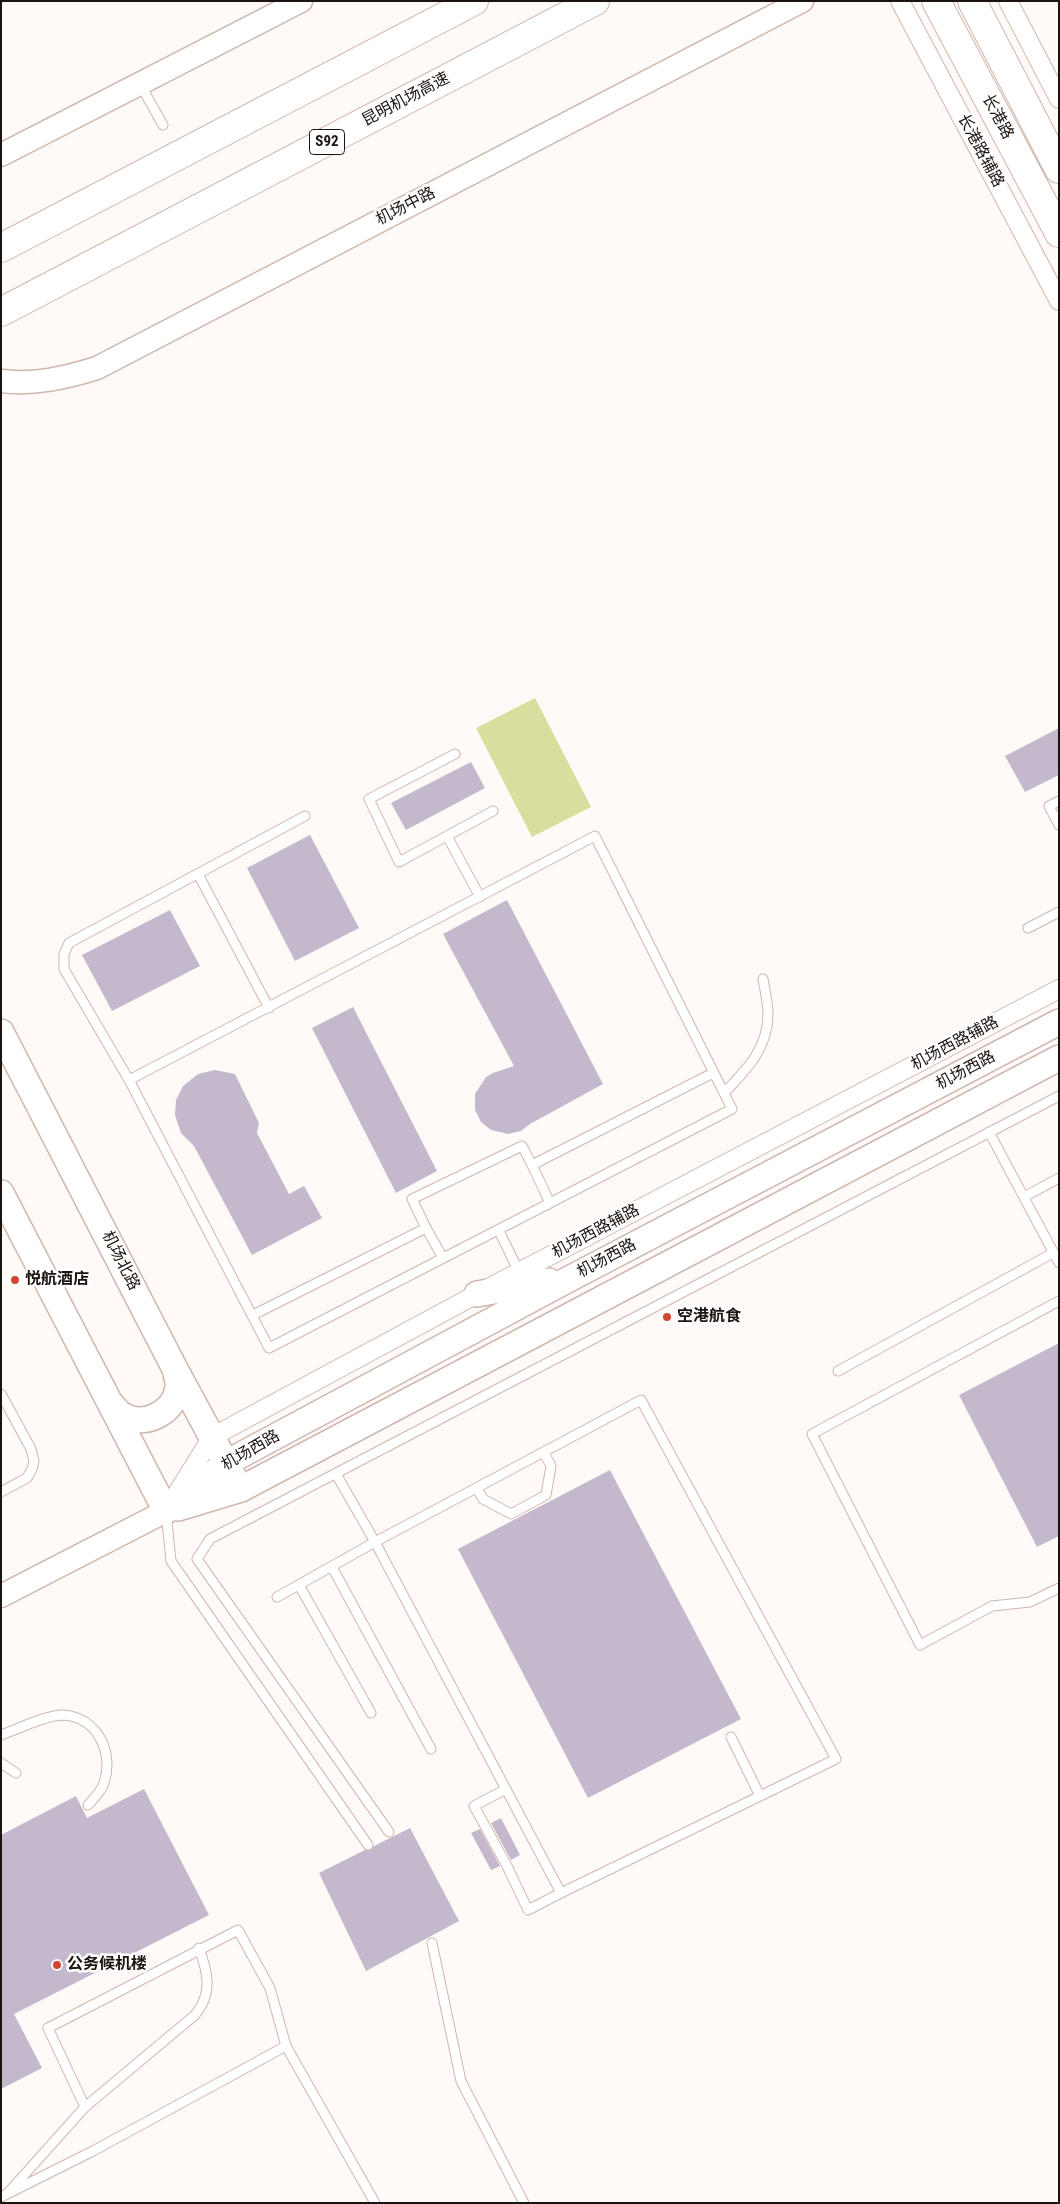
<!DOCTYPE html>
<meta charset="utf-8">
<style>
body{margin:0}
#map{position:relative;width:1060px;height:2204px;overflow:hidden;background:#fffaf8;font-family:"Roboto Condensed",sans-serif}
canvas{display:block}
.frame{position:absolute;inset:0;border:2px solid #1b130f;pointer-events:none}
</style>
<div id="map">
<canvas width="1060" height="2204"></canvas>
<div class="frame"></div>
</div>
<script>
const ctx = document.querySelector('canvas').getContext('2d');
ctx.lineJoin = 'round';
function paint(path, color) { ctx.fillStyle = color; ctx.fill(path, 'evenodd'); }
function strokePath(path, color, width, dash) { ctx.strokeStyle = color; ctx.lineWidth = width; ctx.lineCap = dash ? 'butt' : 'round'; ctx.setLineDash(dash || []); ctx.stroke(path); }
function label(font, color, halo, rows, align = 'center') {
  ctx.font = font + ' "Roboto Condensed","Noto Sans SC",sans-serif'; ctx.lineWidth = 5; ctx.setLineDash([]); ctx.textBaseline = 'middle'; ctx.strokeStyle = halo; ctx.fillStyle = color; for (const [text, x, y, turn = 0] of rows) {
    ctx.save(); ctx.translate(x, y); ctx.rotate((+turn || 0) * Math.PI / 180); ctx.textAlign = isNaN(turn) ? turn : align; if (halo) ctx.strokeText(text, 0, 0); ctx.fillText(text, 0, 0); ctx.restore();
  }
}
paint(new Path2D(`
 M535,698L591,807L532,837L476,728Z`), '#d8de9d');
paint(new Path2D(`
 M1059,728V775L1025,792L1005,756Z
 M471,762L485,788L406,830L391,803Z
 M310,835L359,928L295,961L247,868Z
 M507,900L603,1084L530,1124L521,1131L508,1134L491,1130L481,1122L475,1110V1094L486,1077L493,1073L514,1066L443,934Z
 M170,910L200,966L112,1011L82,955Z
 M353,1007L437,1171L396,1193L312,1028Z
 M215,1070L235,1074L259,1123L257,1133L289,1194L304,1186L322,1218L252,1255L194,1146L181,1133L175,1115L176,1100L183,1086L198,1074Z
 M1059,1343V1536L1037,1547L959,1395Z
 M610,1470L741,1719L588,1798L458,1549Z
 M144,1789L209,1915L14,2014L42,2068L1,2089V1835L76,1796L87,1818Z
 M501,1818L520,1855L511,1860L491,1823Z
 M410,1828L459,1921L366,1971L319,1873L365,1850H371L374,1846Z
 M480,1829L500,1866L491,1870L471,1833Z`), '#c3b8cc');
const service = new Path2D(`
 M140,84L163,125
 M455,754L369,799L399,862L493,811
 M1059,801L1049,806L1059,825
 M447,836L480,897
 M595,836L732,1109L269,1348L129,1080Z
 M198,874L269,1008
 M1028,928L1059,912
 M129,1080L64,969V954L69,943L305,816
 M724,1093C746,1070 768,1049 768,1014C768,1003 765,991 763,979
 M989,1132L1059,1263
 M1024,1197L1059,1178
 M550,1203L532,1165L713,1073
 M426,1228L412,1199L522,1146L532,1165
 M499,1231L519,1272
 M1059,1301L812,1434L920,1645L992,1606L1030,1602L1059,1588
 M253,1315L426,1228L443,1258
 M838,1371L1053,1253
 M1,1394L31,1449L34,1461L32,1469L27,1478L1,1492
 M477,1488L483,1499L511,1514L546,1495L551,1466L544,1453
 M166,1512L171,1561L368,1845
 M332,1567L431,1749
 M299,1585L371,1713
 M277,1597L375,1542L561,1893L836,1759L641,1400L375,1542L336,1474
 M1,1735C18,1729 46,1715 63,1715C98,1717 114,1753 104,1783C101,1792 94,1798 88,1805
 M731,1737L760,1796
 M1,1763L16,1773
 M506,1789L474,1806L506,1864L528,1910L561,1893
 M389,1832L197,1559L210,1539L1059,1096
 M432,1943L461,2081L524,2203
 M85,2107L48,2028L238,1930L270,1988L286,2046L375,2203
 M7,2194L85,2107L195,2015C213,1993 208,1973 199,1948
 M1,2197L93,2151L286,2046`);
const minor = new Path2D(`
 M900,1L1059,301
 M1008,1L1059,99
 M174,1498L212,1437L477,1294L1059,989`);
const tertiary = new Path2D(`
 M1,155L301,1
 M1,381C34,385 65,378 97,368L802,1
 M1,1596L166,1511`);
const secondary = new Path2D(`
 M1,1032L175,1369L234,1478
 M1,1193L166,1511
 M477,1294L549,1281
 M110,1403C114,1406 117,1412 121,1414C143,1429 174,1413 178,1388C179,1382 176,1375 175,1369
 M178,1508L241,1489L1059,1058
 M166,1511L226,1463L571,1278L1059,1022`);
const primary = new Path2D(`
 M936,1L1059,233
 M972,1L1059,169`);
const motorway = new Path2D(`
 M1,248L474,1
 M1,312L595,1`);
strokePath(service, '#cfb7ae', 11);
strokePath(minor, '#cfb7ae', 20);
strokePath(tertiary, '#cfb7ae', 25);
strokePath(secondary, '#cfb7ae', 28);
strokePath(primary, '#cfb7ae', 30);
strokePath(motorway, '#cfb7ae', 30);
strokePath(service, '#fff', 9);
strokePath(minor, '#fff', 18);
strokePath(tertiary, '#fff', 22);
strokePath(secondary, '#fff', 25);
strokePath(primary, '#fff', 28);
strokePath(motorway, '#fff', 28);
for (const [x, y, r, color] of [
 [15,1280,5,"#d14532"],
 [667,1317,5,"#d14532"],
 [57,1965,5,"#d14532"]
]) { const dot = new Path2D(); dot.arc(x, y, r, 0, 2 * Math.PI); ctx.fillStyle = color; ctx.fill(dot); strokePath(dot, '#fff', 2); }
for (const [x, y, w] of [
 [327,142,35]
]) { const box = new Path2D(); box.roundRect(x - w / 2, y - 12.5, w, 25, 4); ctx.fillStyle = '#fff'; ctx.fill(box); strokePath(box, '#1b130f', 1); }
label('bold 15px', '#1b130f', null, [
 ["S92",327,142]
]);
label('16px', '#1b130f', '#fff', [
 ["昆明机场高速",406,100,-28],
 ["长港路",997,117,62],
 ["长港路辅路",980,151,62],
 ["机场中路",406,207,-27],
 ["机场西路辅路",955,1044,-28],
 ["机场西路",966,1071,-28],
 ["机场西路辅路",596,1232,-28],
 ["机场西路",607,1259,-28],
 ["机场北路",120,1261,63],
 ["机场西路",251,1451,-30]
]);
label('bold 16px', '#1b130f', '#fff', [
 ["悦航酒店",25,1280],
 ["空港航食",677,1317],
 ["公务候机楼",67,1965]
], 'left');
</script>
